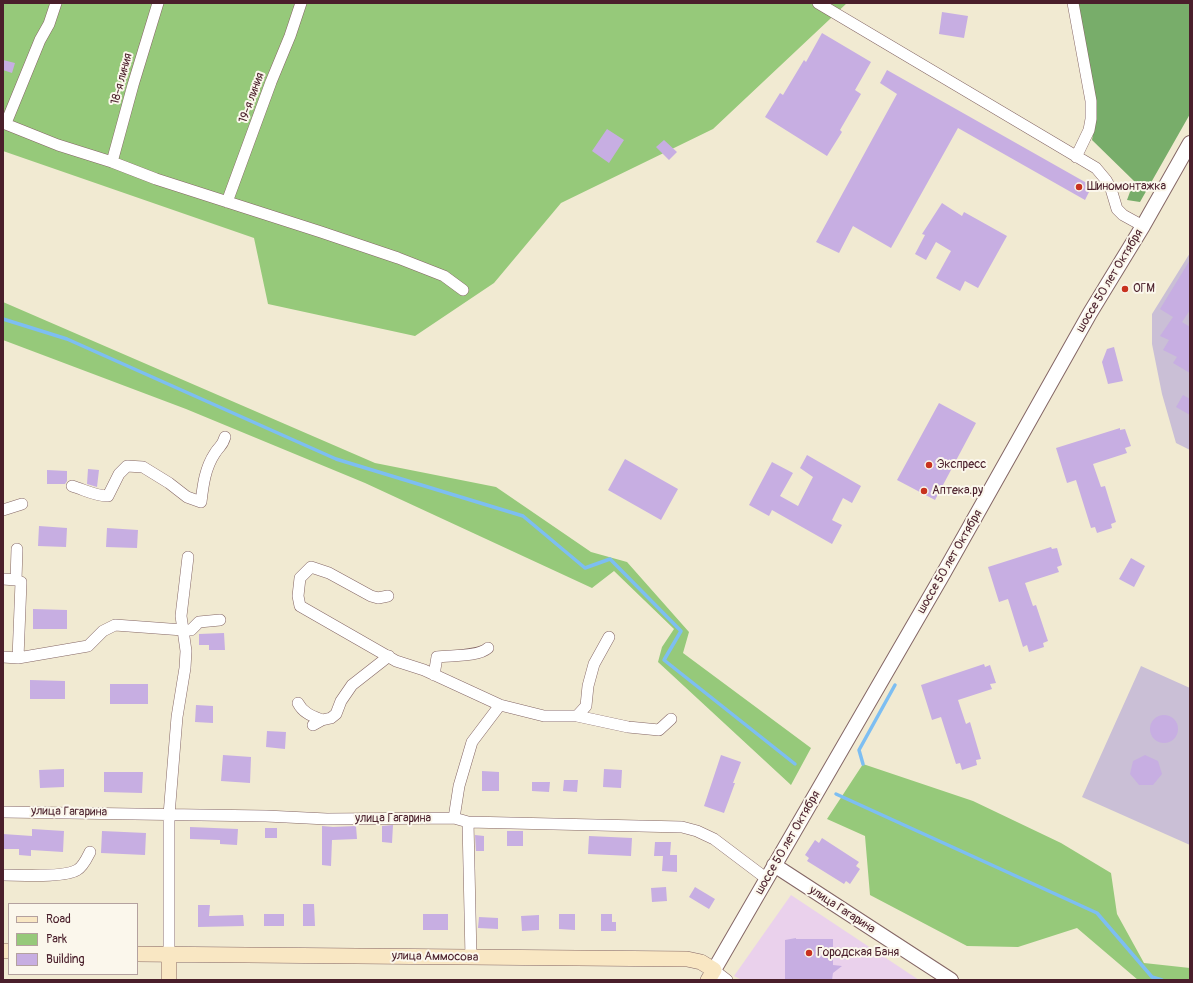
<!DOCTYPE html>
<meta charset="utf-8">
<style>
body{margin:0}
#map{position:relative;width:1193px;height:983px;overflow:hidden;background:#f1ead2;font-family:Pangolin,sans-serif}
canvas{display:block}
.frame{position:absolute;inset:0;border:4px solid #4a1f2b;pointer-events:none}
.legend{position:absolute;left:8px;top:903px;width:130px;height:72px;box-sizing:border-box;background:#fbf7ec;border:1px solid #b4a19f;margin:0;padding:5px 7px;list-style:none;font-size:12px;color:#4a1f2b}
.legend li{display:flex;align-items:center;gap:8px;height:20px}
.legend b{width:20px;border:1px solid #b4a19f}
</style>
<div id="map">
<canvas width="1193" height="983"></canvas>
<div class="frame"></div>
<ul class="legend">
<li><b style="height:5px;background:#f9e7c3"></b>Road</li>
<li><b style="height:11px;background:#96c97a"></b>Park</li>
<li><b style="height:11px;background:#c7aee2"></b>Building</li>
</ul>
</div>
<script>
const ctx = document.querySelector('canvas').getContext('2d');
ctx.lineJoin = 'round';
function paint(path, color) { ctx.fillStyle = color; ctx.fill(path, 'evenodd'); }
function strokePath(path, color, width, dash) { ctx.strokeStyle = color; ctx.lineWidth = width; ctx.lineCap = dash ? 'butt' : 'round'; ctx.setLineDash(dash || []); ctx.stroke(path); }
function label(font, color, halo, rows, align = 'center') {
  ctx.font = font + ' Pangolin,sans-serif'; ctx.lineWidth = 4; ctx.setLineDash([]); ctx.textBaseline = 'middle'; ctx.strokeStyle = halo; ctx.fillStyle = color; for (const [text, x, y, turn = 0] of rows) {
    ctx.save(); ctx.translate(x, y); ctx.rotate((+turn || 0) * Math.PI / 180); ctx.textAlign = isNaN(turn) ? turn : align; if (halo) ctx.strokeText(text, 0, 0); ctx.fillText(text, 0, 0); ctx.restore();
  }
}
paint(new Path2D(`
 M791,895L919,980H742L734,976Z`), '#ead1ec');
paint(new Path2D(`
 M1190,253V450L1176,443L1162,394L1152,344V314Z
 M1141,666L1190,688V845L1082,797Z`), '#cabfd6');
paint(new Path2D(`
 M3,3H847L713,129L561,203L494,283L415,336L268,304L254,238L3,151Z
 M3,302L375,463L496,487L591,552L627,562L689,632L683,653L811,748L791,785L658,662L662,647L674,629L614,571L592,588L365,483L186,409L3,340Z
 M863,764L973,801L1061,843L1111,873L1117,914L1144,963L1190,968V980H1138L1077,928L1018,947L967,946L870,895L865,836L827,819Z`), '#96c97a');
paint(new Path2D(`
 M1078,3H1190V114L1140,202L1127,200L1134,181L1092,140L1097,110Z`), '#78ad6a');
strokePath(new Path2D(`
 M3,319L67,339L336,459L523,516L585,568L610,559L681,631L664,660L795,764
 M863,764L859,750L895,685
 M836,794L1097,913L1152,977L1162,980`), '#7dbef2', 3.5);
paint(new Path2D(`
 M942,12L968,16L964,38L939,34Z
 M822,33L871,62L855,90L861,94L840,130L842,132L827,156L765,117L780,93L783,95L804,60L806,62Z
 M3,60L15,63L12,73L3,70Z
 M887,70L1092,186L1085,200L958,128L891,248L853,226L839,253L816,242L897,94L880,83Z
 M607,129L624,140L609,163L592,151Z
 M664,140L677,152L669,160L656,147Z
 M942,203L962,216L964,212L1007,236L978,288L965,281L960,291L936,278L951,251L936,242L926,260L915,254L925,235L922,234Z
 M1190,260V310L1182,322L1190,327V373L1173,363L1177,357L1163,350L1169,340L1160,336L1173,317L1160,309Z
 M1114,347L1123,381L1108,384L1102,362L1107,349Z
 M1183,395L1190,399V415L1176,407Z
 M939,403L976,423L935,500L897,480Z
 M1120,428V430L1125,429L1131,446L1125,448L1127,453L1093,464L1101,487L1105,486L1116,522L1111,524L1112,528L1097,533L1095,527L1091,528L1076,480L1067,483L1056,448Z
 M807,455L861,486L852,503L843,498L832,520L842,525L832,544L772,510L769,516L749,505L772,462L793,473L780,496L798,506L813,477L800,468Z
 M625,459L678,489L661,520L608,490Z
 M88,469L99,470L97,487L87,484Z
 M47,470L67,471V481L65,484H47Z
 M39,526L67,528L66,547L38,546Z
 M107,528L138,530L137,548L106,547Z
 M1051,547L1052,549L1057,548L1062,565L1057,567L1059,572L1025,583L1033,606L1036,605L1048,641L1043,643L1044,647L1029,652L1027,645L1023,647L1008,599L999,602L988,567Z
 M1131,558L1145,566L1134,587L1119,579Z
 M33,609L67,610V629H33Z
 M224,633L225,650H209V645H199V634Z
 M984,664L985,667L990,665L996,683L990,684L992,689L958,700L966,724L970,722L981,759L976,760L977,765L962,770L960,763L956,764L941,717L932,720L921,685Z
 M30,680L65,681V699H30Z
 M110,684H148V704H110Z
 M196,705L213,706V723L195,722Z
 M1150 729a14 14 0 1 1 28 0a14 14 0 1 1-28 0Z
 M267,731L286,732L285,749L266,747Z
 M223,755L251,757L250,783L221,781Z
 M721,755L741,762L733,783H735L724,813L704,806Z
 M1145,755L1158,761L1162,774L1153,785H1139L1130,774L1133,761Z
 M64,769V787L40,788L39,770Z
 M604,769L622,770L621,788L603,787Z
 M482,771L499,772V791H482Z
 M104,772H143L142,793L104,792Z
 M564,780H578L577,792L563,791Z
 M532,782H550L549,792L532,791Z
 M393,825L392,843L382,842V826Z
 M322,826L333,827L356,826L357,839L332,840L331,866L322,865Z
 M190,827L238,829L237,845L220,844V840L190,839Z
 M265,828H277V838H265Z
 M32,829L64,831L63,852L31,850V856L19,855V849H3V834L32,836Z
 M102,831L146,833L145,855L101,853Z
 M507,831H523V846H507Z
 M475,835L484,836V851H476Z
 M589,836L632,838L631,856L588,854Z
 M822,838L859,862L856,866L860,869L850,884L846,881L844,884L807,861L809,858L805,855L815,840L819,843Z
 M655,842H671L670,855H677V872L662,871L663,856H654Z
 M666,887L667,901L652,902L651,888Z
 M695,887L715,899L709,909L689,897Z
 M303,904H314L315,926H303Z
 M198,905H210L209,916L243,915L244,926L198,927Z
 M264,914H284V926H264Z
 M423,914H448V930H423Z
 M559,914H575V930L559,929Z
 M601,914H612V922H616V931H601Z
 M539,915V930L522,931L521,916Z
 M479,917L498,918V929L478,928Z
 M796,938V939H833V965L842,966L833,973L832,980H785V940Z`), '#c7aee2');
const minor = new Path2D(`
 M818,3L1096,168L1106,180L1111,189L1117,209L1123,215L1143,226
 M1073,3L1091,101V119L1089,130L1076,157
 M3,123L58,145L112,162L156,179L321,232L398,258L444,276L463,290
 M6,123L40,40L49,24L56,3
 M112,162L133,85L158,3
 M227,202L271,82L290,36L301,3
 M72,486C85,490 95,496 108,496L119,474L127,466L143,467L169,483L187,497L201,502C203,485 205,468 215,453C220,445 222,447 225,437
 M3,510L22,504
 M17,549L16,580L21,582L18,658
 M3,579L16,580
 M388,596L378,598L371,596L329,573L311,567L300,578L298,596L300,606L396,661L424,670L500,705L544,716H577L628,727L659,730L671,719
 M3,657L18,658L88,646L103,631L115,625L183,630H191L199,622L220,620
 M434,675L437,657C451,655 478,657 488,648
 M298,703C303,713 312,716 322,720
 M577,716L586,706L588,686L594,664L609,637
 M313,725L322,720L331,718L336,714L341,701L352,685L389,656
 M3,812L266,816L327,819L454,818L468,822L682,827L697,831L714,839L767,879
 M454,818L459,786L472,742L500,705
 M468,822L471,958
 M3,875C20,875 64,878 77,870C83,867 87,858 90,852
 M169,955V815L177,717L185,668L186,651L181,616L188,557
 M714,970L727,980`);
const tertiary = new Path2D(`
 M774,865L951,980
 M714,970L942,576L1090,313L1143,226L1190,143`);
const secondary = new Path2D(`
 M3,951H9
 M137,954L687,959L701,962L714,970L708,980
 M169,955V980`);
strokePath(minor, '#846665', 12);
strokePath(tertiary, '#846665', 16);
strokePath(secondary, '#846665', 16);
strokePath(minor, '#fff', 11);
strokePath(tertiary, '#fff', 14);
strokePath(secondary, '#f9e7c3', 15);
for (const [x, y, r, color] of [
 [1079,187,4,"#c8321e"],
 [1125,289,4,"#c8321e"],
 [929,465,4,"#c8321e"],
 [924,491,4,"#c8321e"],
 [809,953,4,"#c8321e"]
]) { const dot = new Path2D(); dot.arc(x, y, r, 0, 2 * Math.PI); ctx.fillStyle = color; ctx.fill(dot); strokePath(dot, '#fbf7ec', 1.5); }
label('12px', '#4a1f2b', '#fbf7ec', [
 ["18-я линия",122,79,-75],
 ["19-я линия",252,98,-70],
 ["шоссе 50 лет Октября",1110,281,-59],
 ["шоссе 50 лет Октября",950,562,-60],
 ["улица Гагарина",69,812,1],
 ["улица Гагарина",393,819],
 ["шоссе 50 лет Октября",788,843,-60],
 ["улица Гагарина",842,910,33],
 ["улица Аммосова",435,957,1]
]);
label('12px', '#4a1f2b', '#fbf7ec', [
 ["Шиномонтажка",1087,187],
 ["ОГМ",1133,289],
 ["Экспресс",937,465],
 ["Аптека.ру",932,491],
 ["Городская Баня",817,953]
], 'left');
</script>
